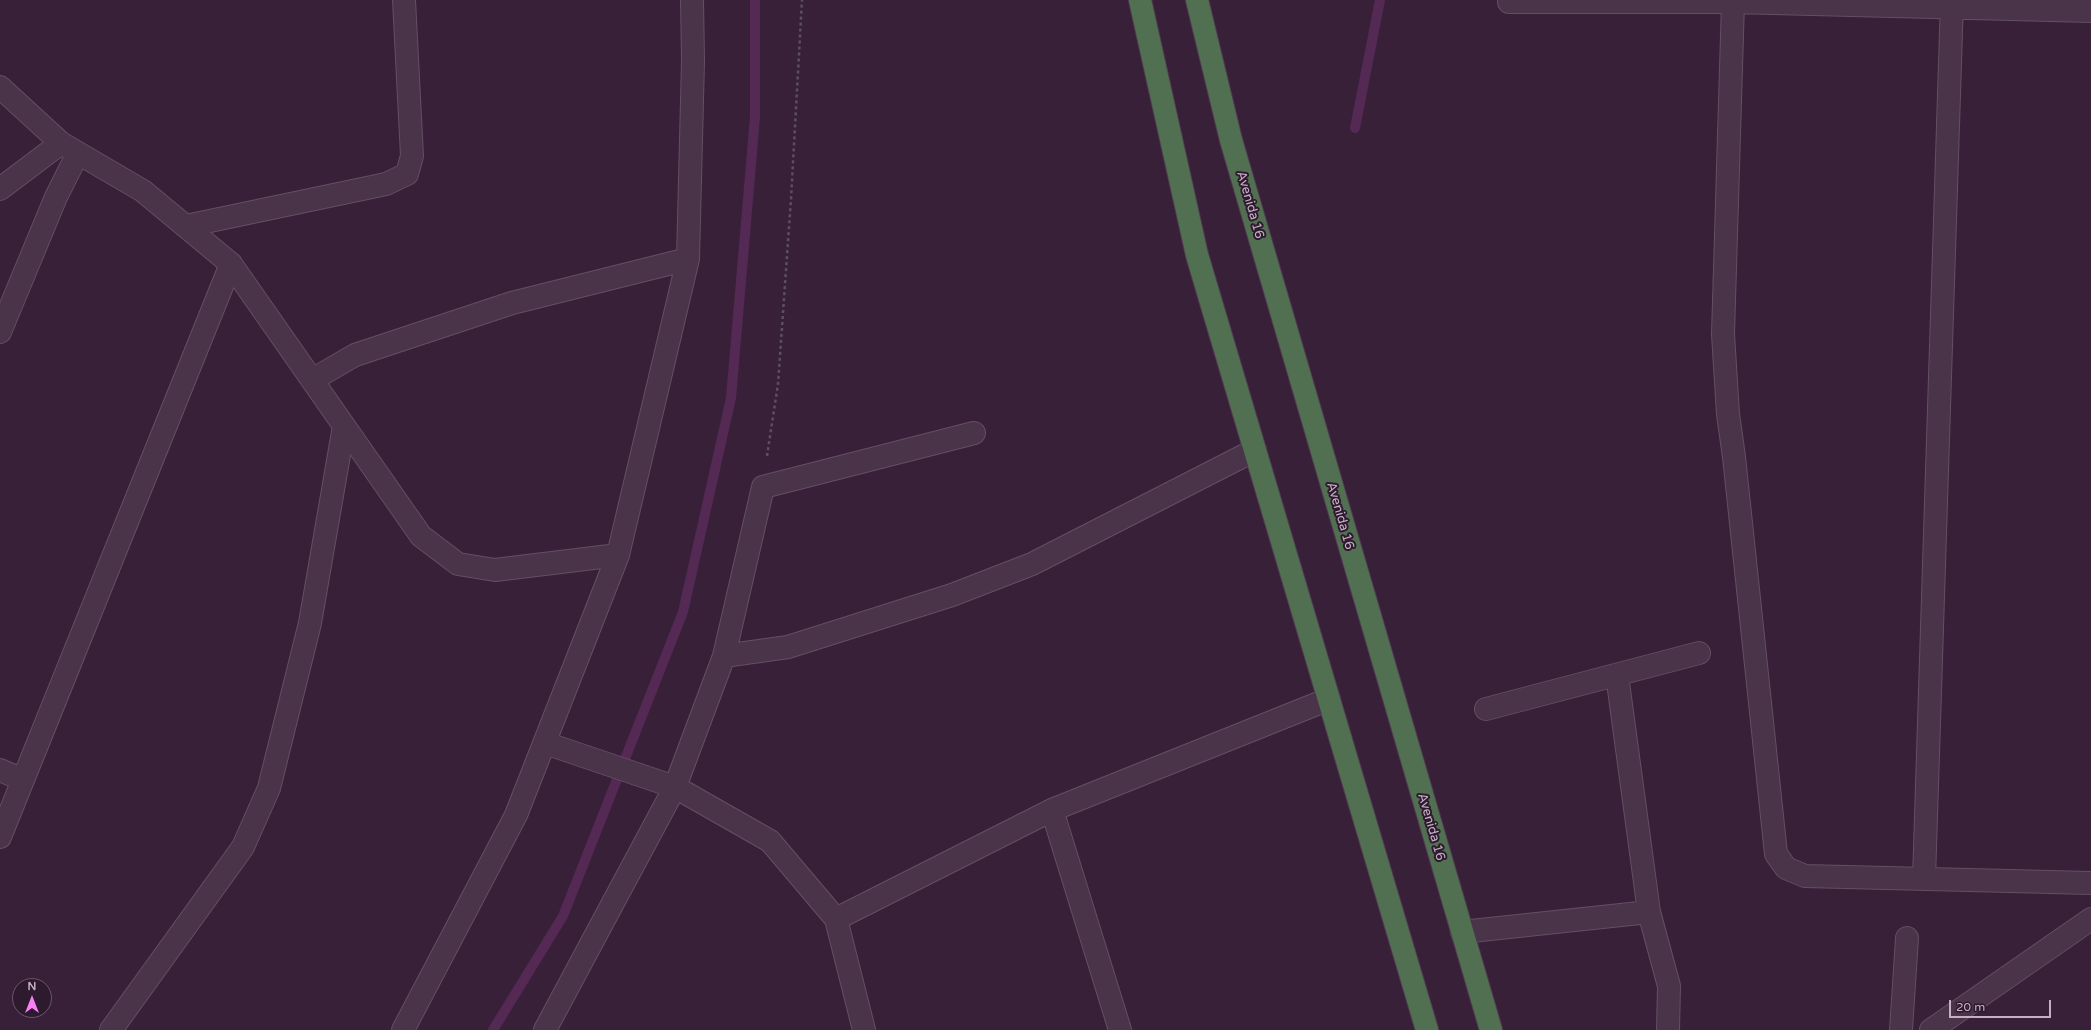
<!DOCTYPE html>
<style>
body{margin:0}
#map{position:relative;width:2091px;height:1030px;overflow:hidden;background:#392039;font-family:"Varela Round",sans-serif}
canvas{display:block}
.north{position:absolute;left:12px;top:978px;width:40px;height:40px;box-sizing:border-box;background:#2e1a2e;border:1px solid #6b566a;border-radius:50%;rotate:0deg;font-size:11px;font-weight:700;line-height:16px;text-align:center;color:#c6afc5}
.north::after{content:'';display:block;margin:auto;width:14px;height:18px;background:#fa7ff7;clip-path:polygon(50% 0,100% 100%,50% 72%,0 100%)}
.scale{position:absolute;left:1949px;top:1000px;width:102px;height:18px;box-sizing:border-box;border:2px solid #c6afc5;border-top:0;padding-left:5px;font-size:12px;line-height:14px;white-space:nowrap;color:#c6afc5;-webkit-text-stroke:3px #2e1a2e;paint-order:stroke}
</style>
<div id="map">
<canvas width="2091" height="1030"></canvas>
<div class="north">N</div>
<div class="scale">20 m</div>
</div>
<script>
const ctx = document.querySelector('canvas').getContext('2d');
ctx.lineJoin = 'round';
function strokePath(path, color, width, dash) { ctx.strokeStyle = color; ctx.lineWidth = width; ctx.lineCap = dash ? 'butt' : 'round'; ctx.setLineDash(dash || []); ctx.stroke(path); }
function label(font, color, halo, rows, align = 'center') {
  ctx.font = font + ' "Varela Round",sans-serif'; ctx.lineWidth = 4; ctx.setLineDash([]); ctx.textBaseline = 'middle'; ctx.strokeStyle = halo; ctx.fillStyle = color; for (const [text, x, y, turn = 0] of rows) {
    ctx.save(); ctx.translate(x, y); ctx.rotate((+turn || 0) * Math.PI / 180); ctx.textAlign = isNaN(turn) ? turn : align; if (halo) ctx.strokeText(text, 0, 0); ctx.fillText(text, 0, 0); ctx.restore();
  }
}
strokePath(new Path2D(`
 M1355,128L1380,0
 M493,1030L563,916L683,612L731,398L755,117V0`), '#542954', 10);
const street = new Path2D(`
 M1509,2H1733V0
 M2091,11L1733,2L1723,334L1728,414L1734,457L1776,854L1786,868L1805,876L2091,883
 M0,87L61,143L143,191L231,264L421,536L458,564L495,570L618,555
 M0,189L61,143
 M186,226L386,184L407,174L412,156L404,0
 M0,332L56,197L78,153
 M312,380L355,355L512,303L688,259
 M724,656L788,647L952,595L1032,564L1255,450
 M1617,675L1649,912
 M1486,709L1699,653
 M545,743L675,787L770,841L836,919L864,1030
 M0,770L23,780
 M1052,810L1120,1030
 M0,837L231,264
 M1924,879L1952,0
 M836,919L1052,810L1329,699
 M1462,932L1649,912L1669,986L1668,1030
 M111,1030L243,847L269,788L310,623L344,426
 M403,1030L516,815L618,555L688,259L693,61L692,0
 M545,1030L675,787L724,656L763,487L974,433
 M1901,1030L1907,938
 M1931,1030L2091,919`);
const highway = new Path2D(`
 M1140,0L1197,255L1427,1030
 M1197,0L1231,140L1491,1030`);
strokePath(street, '#644f64', 24);
strokePath(highway, '#513c51', 24);
strokePath(new Path2D(`
 M767,456L778,384L791,199L802,0`), '#5b4e65', 2.5, [3, 3]);
strokePath(street, '#4a344a', 22);
strokePath(highway, '#517051', 22);
label('13px', '#c6afc5', '#2e1a2e', [
 ["Avenida 16",1250,205,74],
 ["Avenida 16",1340,516,74],
 ["Avenida 16",1431,827,74]
]);
</script>
